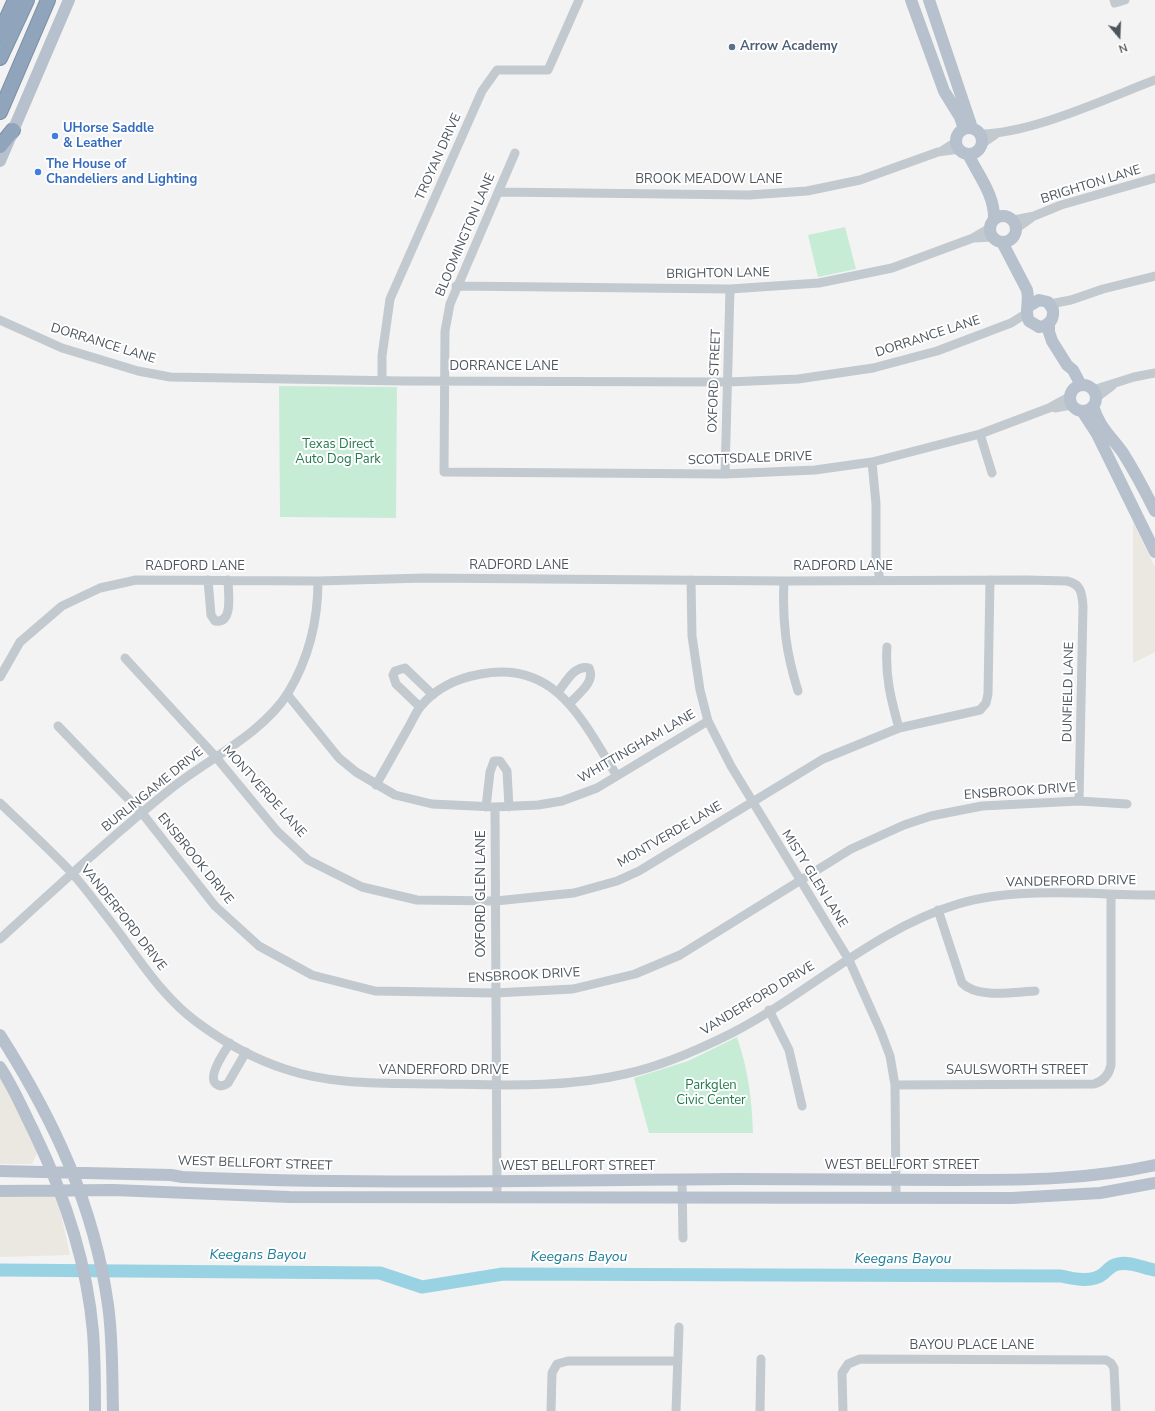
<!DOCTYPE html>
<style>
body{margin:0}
#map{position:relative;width:1155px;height:1411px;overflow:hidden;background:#f4f3f3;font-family:"Nunito Sans",sans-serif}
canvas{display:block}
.north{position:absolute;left:1099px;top:16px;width:40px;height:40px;-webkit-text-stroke:3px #fff;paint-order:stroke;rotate:161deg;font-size:11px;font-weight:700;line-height:16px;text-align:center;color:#4c555e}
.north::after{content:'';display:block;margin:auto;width:14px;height:18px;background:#4c555e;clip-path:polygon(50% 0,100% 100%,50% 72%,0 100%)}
</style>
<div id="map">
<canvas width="1155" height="1411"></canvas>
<div class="north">N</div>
</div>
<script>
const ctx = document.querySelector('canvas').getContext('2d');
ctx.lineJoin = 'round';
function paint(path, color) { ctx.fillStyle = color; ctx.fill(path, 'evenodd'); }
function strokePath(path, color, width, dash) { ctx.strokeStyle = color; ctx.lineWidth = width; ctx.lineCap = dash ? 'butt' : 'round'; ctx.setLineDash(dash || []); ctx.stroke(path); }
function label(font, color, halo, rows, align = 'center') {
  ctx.font = font + ' "Nunito Sans",sans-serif'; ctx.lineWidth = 4; ctx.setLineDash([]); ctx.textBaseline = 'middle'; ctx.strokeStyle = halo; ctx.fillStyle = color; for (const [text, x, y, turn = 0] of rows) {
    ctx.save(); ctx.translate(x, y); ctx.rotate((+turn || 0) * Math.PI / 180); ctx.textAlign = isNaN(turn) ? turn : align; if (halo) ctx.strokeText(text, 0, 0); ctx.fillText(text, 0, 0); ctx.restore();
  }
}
paint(new Path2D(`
 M1133,522L1155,567V652L1133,663Z
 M0,1076L38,1151L32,1164H0Z
 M0,1196H57L70,1255L0,1257Z`), '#eae8e1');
paint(new Path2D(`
 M845,227L856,269L818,277L808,235Z
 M279,386L397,387L396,518L280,517Z
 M737,1037C748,1069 752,1100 753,1133H649L634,1078L688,1061Z`), '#c7ecd5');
strokePath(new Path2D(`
 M0,1270L380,1273L422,1287L503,1274L1061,1276C1074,1279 1092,1283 1103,1274C1108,1270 1111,1265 1118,1264C1130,1261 1143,1268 1155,1270`), '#99d3e3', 13);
const highway = new Path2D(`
 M0,33L15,0
 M0,58L27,0
 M0,112L48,0
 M0,146L13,130`);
strokePath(highway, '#7b90a6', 16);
strokePath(new Path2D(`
 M1114,0L1115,3L1125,0
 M981,134C1033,133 1105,99 1155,80
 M983,143L996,134
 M943,150L956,142
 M515,153L450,304L445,331L444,472L725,474L815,470L872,462L980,434L1049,408L1069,397
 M498,192L749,195L807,191L860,180L938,152L959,149
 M1014,220L1034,216L1061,205L1155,178
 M1017,228L1031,218
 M975,238L992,237
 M456,286L730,289L819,283L892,268L973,238L990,228
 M1050,304L1071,300L1103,289L1155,276
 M0,320L62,348L138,371L170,377L403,381L728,382L798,379L873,368L937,351L1011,323L1027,313
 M382,380V356L390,299L482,91L497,70H548L579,0
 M1093,390L1134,377L1155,373
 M1096,398L1112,386
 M1055,408L1071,405
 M980,434L992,473
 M872,462L876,504V558L880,580
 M725,474L730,289
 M208,580L211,615L215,621C234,624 228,592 228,580
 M691,580L692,636L700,690L708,721L731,766L849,960L881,1032L890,1056L895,1085L896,1197
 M784,581C782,621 786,653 798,691
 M887,647C885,676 891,700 899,728
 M125,658L215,756L277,831L308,860L362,887L417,900L496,901L574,893L617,881L639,871L823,759L899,728L980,710L986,703L988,694L990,580
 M0,677L20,642L62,606L100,588L136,580L318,581L424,578L784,581L1027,580L1067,581C1081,584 1082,593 1083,606L1079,801
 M558,692C566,682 575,664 589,668C596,682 578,694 569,704
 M287,694L339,758L356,772L395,795L432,804L495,807L538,805L562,801L597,788L708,721
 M420,707L396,684L393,675L395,671L405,668L433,695
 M58,726L142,813L215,906L259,946L312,975L375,991L495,993L573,989L635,974L680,955L851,849L904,825L931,816L982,806L1079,801L1127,804
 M376,785C386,767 397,748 407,730C412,722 415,713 421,706C436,688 458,678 481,674C557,660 583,722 617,776
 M0,803C24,826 48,848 71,872C83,885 93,899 104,913C134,950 158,994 198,1023C224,1042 254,1059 285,1069C335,1086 389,1083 442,1084C502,1085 566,1088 625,1074C662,1066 696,1051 730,1034C807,995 874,929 958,904C1017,886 1093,895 1155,895
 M486,807L490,772L494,761H500L507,771L509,807
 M495,807L497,1197
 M938,910L962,983C978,999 1014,992 1035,991
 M0,939C57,887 113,835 173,787C210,758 263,733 288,693C309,658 318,622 318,581
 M769,1010L789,1050L802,1106
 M230,1043C225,1051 207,1076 216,1084C220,1087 224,1086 228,1083L246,1052
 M895,1085L1094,1084C1104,1081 1109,1075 1111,1065V895
 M682,1180L683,1238
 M551,1411L552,1373L557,1364L568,1361H678
 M676,1411L679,1327
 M760,1411L761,1359
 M843,1411L842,1373L848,1364L860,1359L1106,1360L1111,1363L1114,1368L1116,1411`), '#c2c9cf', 9);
strokePath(new Path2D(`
 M911,0L944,91L960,117L964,129
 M929,0L971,125
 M956 141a13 13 0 1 1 26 0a13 13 0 1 1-26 0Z
 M968,154C978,175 995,195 994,219
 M0,161L69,0
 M990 229a13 13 0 1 1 26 0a13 13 0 1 1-26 0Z
 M1002,242L1027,290C1030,302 1024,312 1029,321L1039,327C1049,326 1054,320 1053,310L1048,302L1039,300L1029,306
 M1049,323V332L1052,341L1067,365L1073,370L1081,385
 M1070 398a13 13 0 1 1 26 0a13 13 0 1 1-26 0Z
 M1093,406C1099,427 1111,436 1123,453C1135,472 1145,491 1155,511
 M1082,411L1097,434L1155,552
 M0,1035C54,1120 94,1205 108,1305C113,1340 112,1376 113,1411
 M0,1067C14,1088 23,1110 34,1132C64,1194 87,1263 93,1332C95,1358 95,1385 95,1411
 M0,1171L171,1175L182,1177C366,1185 551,1180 735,1179C808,1179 882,1180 955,1180C1024,1180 1087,1180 1155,1165
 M0,1191L113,1190L289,1197L1012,1198L1100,1193L1155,1183`), '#b6c1cd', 12);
strokePath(highway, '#90a5bb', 14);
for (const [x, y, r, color] of [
 [732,47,4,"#5c6f8a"],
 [55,136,4,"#3f7fe0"],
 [38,172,4,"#3f7fe0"]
]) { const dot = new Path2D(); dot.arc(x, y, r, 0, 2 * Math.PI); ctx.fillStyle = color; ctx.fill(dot); strokePath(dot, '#fff', 1.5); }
label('bold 13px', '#4e5e75', '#fff', [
 ["Arrow Academy",740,47]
], 'left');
label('bold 13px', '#366cbe', '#fff', [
 ["UHorse Saddle",63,129],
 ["& Leather",63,144],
 ["The House of",46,165],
 ["Chandeliers and Lighting",46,180]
], 'left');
label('13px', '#4c555e', '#fff', [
 ["TROYAN DRIVE",439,157,-66],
 ["BROOK MEADOW LANE",709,180],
 ["BRIGHTON LANE",1091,185,-17],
 ["BLOOMINGTON LANE",466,235,-67],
 ["BRIGHTON LANE",718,274,-1],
 ["DORRANCE LANE",928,337,-18],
 ["DORRANCE LANE",103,344,17],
 ["DORRANCE LANE",504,367],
 ["OXFORD STREET",715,381,-88],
 ["SCOTTSDALE DRIVE",750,459,-2],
 ["RADFORD LANE",519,566],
 ["RADFORD LANE",195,567],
 ["RADFORD LANE",843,567],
 ["DUNFIELD LANE",1069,692,-89],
 ["WHITTINGHAM LANE",637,747,-30],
 ["BURLINGAME DRIVE",153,790,-39],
 ["MONTVERDE LANE",264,792,48],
 ["ENSBROOK DRIVE",1020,792,-4],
 ["MONTVERDE LANE",670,835,-30],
 ["ENSBROOK DRIVE",195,859,51],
 ["MISTY GLEN LANE",814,879,58],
 ["VANDERFORD DRIVE",1071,882,-1],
 ["OXFORD GLEN LANE",482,894,-90],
 ["VANDERFORD DRIVE",123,918,52],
 ["ENSBROOK DRIVE",524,976,-3],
 ["VANDERFORD DRIVE",758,999,-31],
 ["VANDERFORD DRIVE",444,1071],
 ["SAULSWORTH STREET",1017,1071],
 ["WEST BELLFORT STREET",255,1164,2],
 ["WEST BELLFORT STREET",902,1166],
 ["WEST BELLFORT STREET",578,1167],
 ["BAYOU PLACE LANE",972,1346]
]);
label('13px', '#23794e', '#fff', [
 ["Texas Direct",338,445],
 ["Auto Dog Park",338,460],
 ["Parkglen",711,1086],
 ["Civic Center",711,1101]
]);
label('italic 14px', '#1c7d98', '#fff', [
 ["Keegans Bayou",258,1256],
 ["Keegans Bayou",579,1258],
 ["Keegans Bayou",903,1260]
]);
</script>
